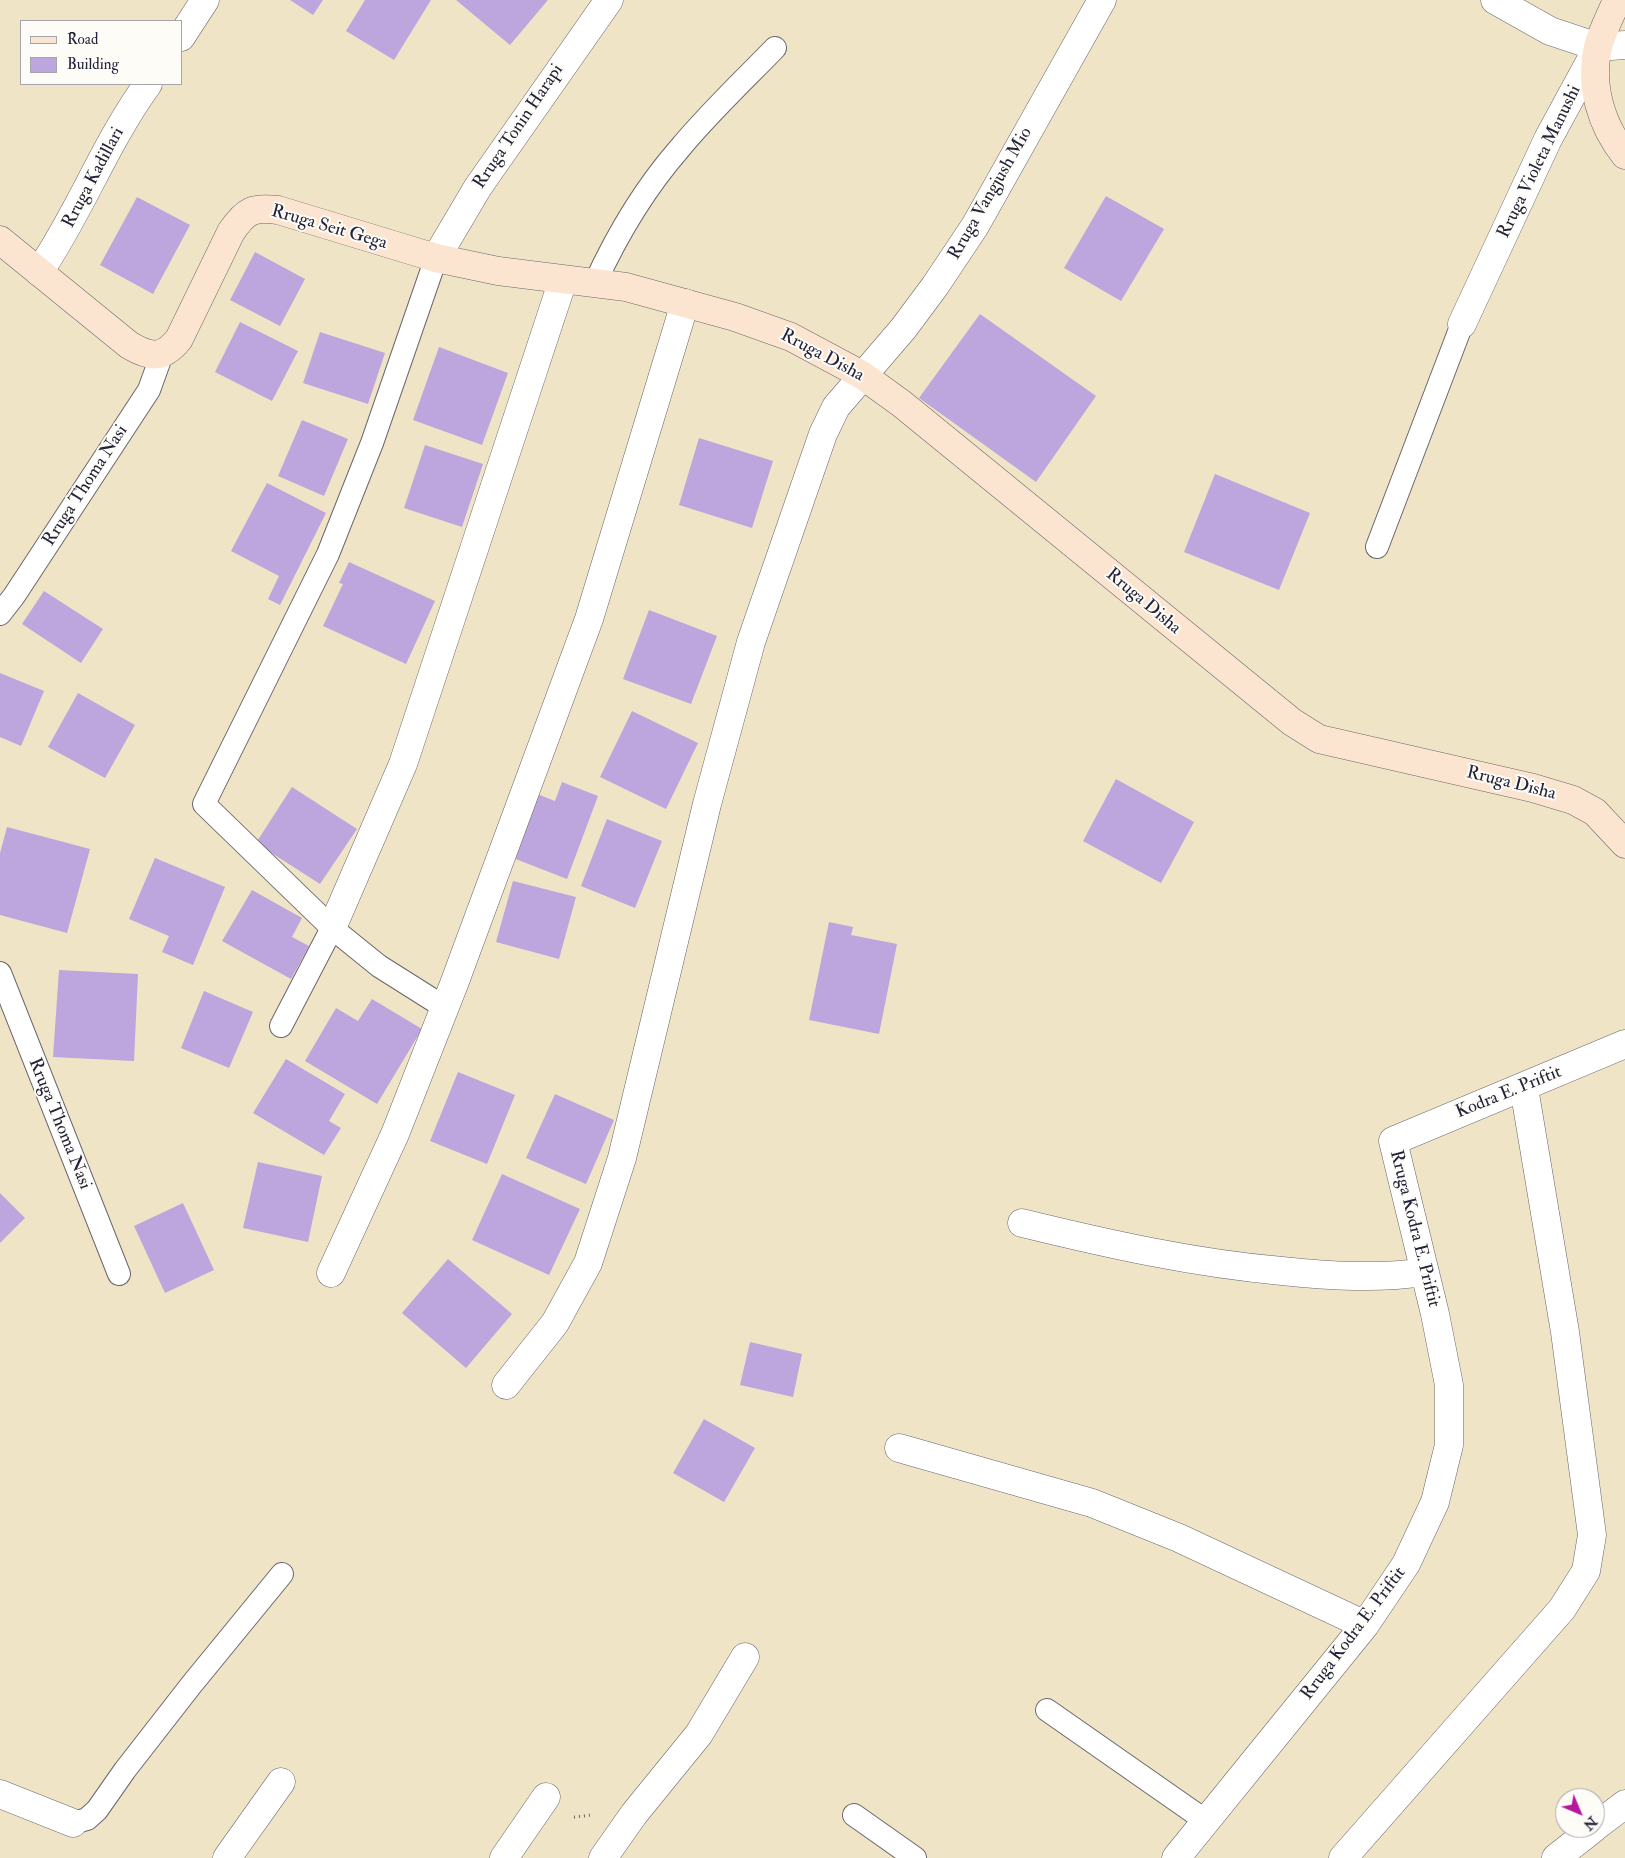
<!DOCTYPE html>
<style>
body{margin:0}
#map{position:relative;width:1625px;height:1858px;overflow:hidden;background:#f0e4c7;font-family:"IM FELL Double Pica",serif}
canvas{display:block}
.legend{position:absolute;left:20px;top:20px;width:162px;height:65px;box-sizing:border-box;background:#fdfcf7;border:1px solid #a5a5ac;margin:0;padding:6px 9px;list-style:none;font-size:15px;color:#22223b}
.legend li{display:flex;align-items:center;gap:10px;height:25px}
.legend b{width:25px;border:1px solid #a5a5ac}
.north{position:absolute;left:1555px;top:1788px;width:50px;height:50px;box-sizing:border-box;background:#fdfcf7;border:1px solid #a5a5ac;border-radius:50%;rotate:135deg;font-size:14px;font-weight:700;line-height:20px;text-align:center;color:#22223b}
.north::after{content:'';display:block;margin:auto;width:18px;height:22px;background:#b5179e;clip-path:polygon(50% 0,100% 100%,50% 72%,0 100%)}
</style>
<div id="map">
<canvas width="1625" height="1858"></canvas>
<ul class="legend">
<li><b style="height:6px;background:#fce5d0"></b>Road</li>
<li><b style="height:14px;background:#bda5dd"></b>Building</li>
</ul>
<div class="north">N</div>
</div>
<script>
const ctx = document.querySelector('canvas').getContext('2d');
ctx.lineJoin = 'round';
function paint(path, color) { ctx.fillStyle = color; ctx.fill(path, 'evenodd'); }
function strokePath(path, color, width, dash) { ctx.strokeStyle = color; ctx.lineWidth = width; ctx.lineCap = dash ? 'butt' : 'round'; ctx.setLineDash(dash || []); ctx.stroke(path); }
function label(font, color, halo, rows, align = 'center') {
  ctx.font = font + ' "IM FELL Double Pica",serif'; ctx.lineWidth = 4; ctx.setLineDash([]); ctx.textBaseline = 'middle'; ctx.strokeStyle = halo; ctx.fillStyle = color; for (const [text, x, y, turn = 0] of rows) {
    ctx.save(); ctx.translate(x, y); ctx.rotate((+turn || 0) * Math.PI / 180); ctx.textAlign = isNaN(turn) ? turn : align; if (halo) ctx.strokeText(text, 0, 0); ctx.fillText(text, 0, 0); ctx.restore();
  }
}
paint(new Path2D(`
 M290,0H323L313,15Z
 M365,0H431L394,60L346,31Z
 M456,0H548L510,45Z
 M1106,196L1164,229L1121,301L1064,268Z
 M137,197L190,225L153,294L100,265Z
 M255,252L305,279L280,326L230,300Z
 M980,314L1096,396L1036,482L919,398Z
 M240,322L298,351L272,401L215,372Z
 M320,332L385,353L368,404L303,383Z
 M439,347L508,373L482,445L413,420Z
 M302,420L348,439L324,496L278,476Z
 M699,438L773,461L752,528L679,505Z
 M425,445L483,464L462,527L404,508Z
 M1215,474L1310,513L1279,590L1184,552Z
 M267,483L326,513L280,605L268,599L279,576L231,551Z
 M349,562L435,601L406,664L323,626L343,584L339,583Z
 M44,591L103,629L81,663L22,624Z
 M649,610L717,636L691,704L623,679Z
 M0,673L44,691L21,746L0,737Z
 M78,693L135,725L105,778L48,747Z
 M632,711L698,743L666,809L600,777Z
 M1116,779L1194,822L1161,883L1083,841Z
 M562,782L598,796L567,879L513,858L537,794L555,801Z
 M292,787L357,829L320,884L256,843Z
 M607,819L662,841L635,908L581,886Z
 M7,827L90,849L67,933L0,915V853Z
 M155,858L225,887L193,965L162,952L169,936L129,919Z
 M513,881L576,897L559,959L496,942Z
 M252,890L302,918L292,937L309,946L291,979L222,941Z
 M829,922L853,927L851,935L897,944L879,1034L809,1020Z
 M59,970L138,974L134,1061L53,1057Z
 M204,991L253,1012L229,1068L181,1048Z
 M372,999L422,1029L377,1104L305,1061L336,1008L358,1021Z
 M286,1059L345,1094L329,1121L341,1128L324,1155L253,1113Z
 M458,1072L515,1095L487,1164L430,1141Z
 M555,1094L614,1120L586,1184L526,1158Z
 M258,1162L322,1176L308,1242L243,1228Z
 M502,1174L580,1209L549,1275L472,1240Z
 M0,1193L25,1218L0,1243Z
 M183,1203L214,1270L165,1293L134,1226Z
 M448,1259L512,1314L466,1368L402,1313Z
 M750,1342L802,1354L793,1397L740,1385Z
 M704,1419L755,1448L724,1502L673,1473Z`), '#bda5dd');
const lane = new Path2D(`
 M436,258L372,443L328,554L204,804L332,928L379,966L444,1007
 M595,283C617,235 645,188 680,148C709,113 743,81 775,48
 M1377,547L1462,324
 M0,614L14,596L149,390L162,354
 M0,973L119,1274
 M281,1026L332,928
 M1047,1710L1206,1821
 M854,1815L915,1858
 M73,1823L87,1819L97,1810L125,1770L192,1684L282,1574`);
const street = new Path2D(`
 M1495,0L1550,31L1598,47L1625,45
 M181,37L205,0
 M436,258L478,187L609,0
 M39,272C80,212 105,143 148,84
 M1462,324L1548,139L1598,47
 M332,928L403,764L563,280
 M1022,1223C1108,1244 1193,1263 1282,1271C1330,1276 1378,1279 1425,1272
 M331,1273L395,1134L454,984L589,619L685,303
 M506,1385L555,1323L588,1263L622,1158L707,804L751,642L823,434L836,407L903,329L935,286L975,226L1102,0
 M899,1448L1092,1503L1179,1538L1365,1625
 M0,1794L73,1823
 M1595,1827L1625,1804
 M227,1858L281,1782
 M504,1858L546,1797
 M603,1858L634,1814L699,1734L745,1657
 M1176,1858L1365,1625L1406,1564L1435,1502L1449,1445V1385L1435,1314L1393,1141L1625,1044
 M1343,1858L1562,1609L1586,1571L1592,1535L1565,1332L1524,1088
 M1556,1858L1594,1828`);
const secondary = new Path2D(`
 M1617,0C1611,15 1602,31 1598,47C1589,85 1601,125 1625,155
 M0,240L129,345C151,358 163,359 179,339L231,232C246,210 253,207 278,210L436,258L498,271L626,287L735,317L791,337L862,375L902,404L1292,722L1319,739L1533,788L1573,800L1595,812L1625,844`);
strokePath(lane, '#6a666c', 24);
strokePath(street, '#6a666c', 29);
strokePath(secondary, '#6a666c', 29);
strokePath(new Path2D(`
 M574,1817L592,1815`), '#6a666c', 3, [1, 4]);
strokePath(lane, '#fff', 22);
strokePath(street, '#fff', 28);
strokePath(secondary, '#fce5d0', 28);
label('18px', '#22223b', '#fdfcf7', [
 ["Rruga Tonin Harapi",519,127,-56],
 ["Rruga Violeta Manushi",1540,162,-64],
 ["Rruga Kadillari",94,178,-62],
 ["Rruga Vangjush Mio",991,194,-60],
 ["Rruga Seit Gega",329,228,16],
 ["Rruga Disha",822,356,28],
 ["Rruga Thoma Nasi",86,486,-57],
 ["Rruga Disha",1143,602,40],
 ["Rruga Disha",1511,784,14],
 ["Kodra E. Priftit",1509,1093,-22],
 ["Rruga Thoma Nasi",59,1124,68],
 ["Rruga Kodra E. Priftit",1414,1229,76],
 ["Rruga Kodra E. Priftit",1354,1634,-53]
]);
</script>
